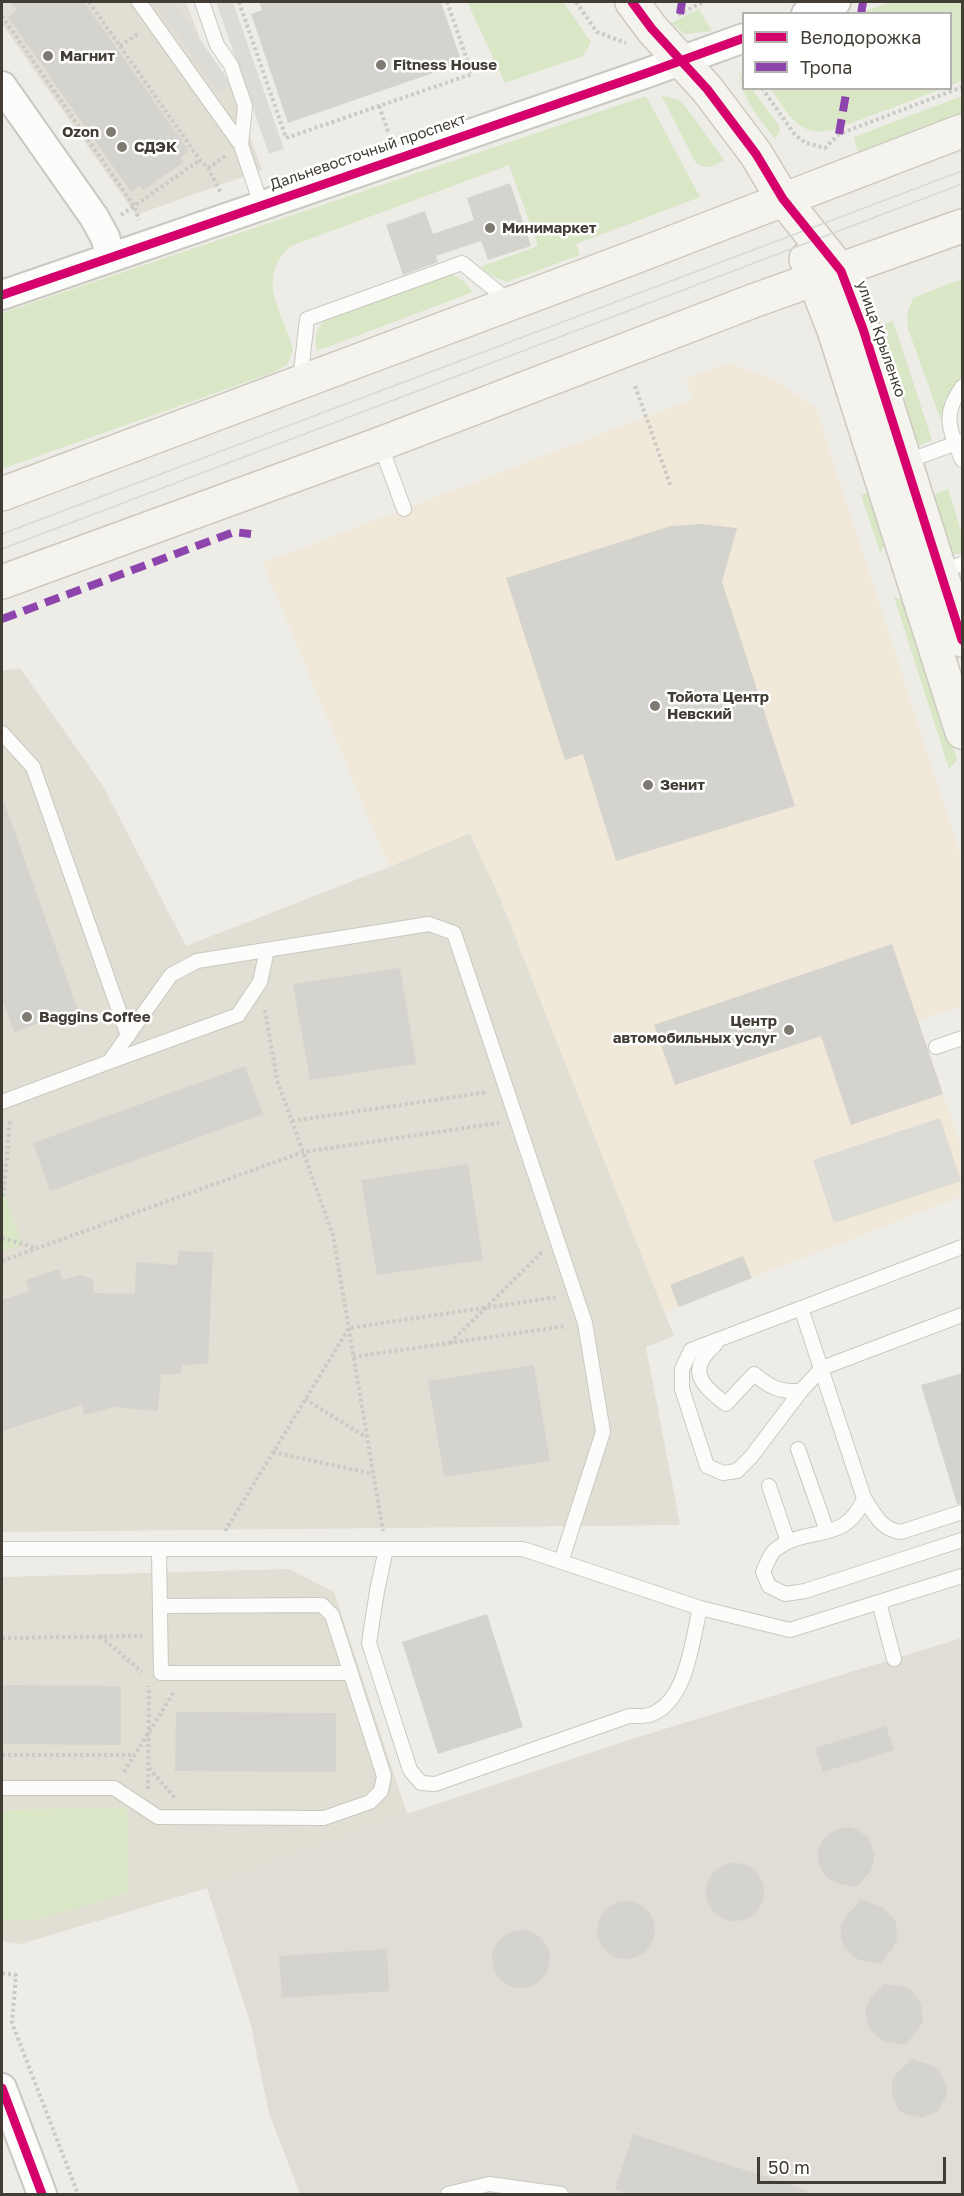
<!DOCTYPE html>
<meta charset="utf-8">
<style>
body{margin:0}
#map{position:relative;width:964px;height:2196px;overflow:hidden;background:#edece6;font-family:"Golos Text",sans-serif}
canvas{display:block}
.frame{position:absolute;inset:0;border:3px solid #423d34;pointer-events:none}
.legend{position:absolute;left:742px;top:12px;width:210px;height:78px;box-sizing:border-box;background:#fff;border:2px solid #b3b1ae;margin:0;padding:8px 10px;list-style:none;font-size:18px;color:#423d34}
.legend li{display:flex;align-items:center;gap:12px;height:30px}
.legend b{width:30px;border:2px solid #b3b1ae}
.scale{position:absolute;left:757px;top:2157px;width:189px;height:27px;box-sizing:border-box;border:3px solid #423d34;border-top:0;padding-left:8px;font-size:18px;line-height:21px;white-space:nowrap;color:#423d34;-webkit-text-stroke:4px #fff;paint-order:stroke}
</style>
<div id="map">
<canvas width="964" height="2196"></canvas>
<div class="frame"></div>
<ul class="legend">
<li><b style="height:8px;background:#d6006c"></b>Велодорожка</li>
<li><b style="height:8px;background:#8e44ad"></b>Тропа</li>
</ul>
<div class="scale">50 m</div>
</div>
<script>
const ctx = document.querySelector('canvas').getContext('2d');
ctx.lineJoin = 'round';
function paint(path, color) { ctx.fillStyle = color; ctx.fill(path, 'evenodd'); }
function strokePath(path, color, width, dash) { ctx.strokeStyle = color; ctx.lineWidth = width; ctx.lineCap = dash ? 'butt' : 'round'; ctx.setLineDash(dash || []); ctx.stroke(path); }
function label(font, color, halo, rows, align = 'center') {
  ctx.font = font + ' "Golos Text",sans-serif'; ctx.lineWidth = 5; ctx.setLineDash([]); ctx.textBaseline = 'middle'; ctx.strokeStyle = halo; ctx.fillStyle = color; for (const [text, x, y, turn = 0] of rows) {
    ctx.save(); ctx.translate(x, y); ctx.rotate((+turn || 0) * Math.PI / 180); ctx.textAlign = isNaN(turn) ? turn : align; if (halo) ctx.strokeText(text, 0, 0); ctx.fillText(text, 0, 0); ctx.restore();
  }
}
paint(new Path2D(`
 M2,2H186L200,39L230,83L262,170L136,215L2,24Z
 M20,668L103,786L186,946L389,867L469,832L500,898L674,1336L646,1347L680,1525L2,1532V671Z
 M289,1569L334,1592L407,1814L207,1888L21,1944L2,1941V1577Z`), '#e1ded3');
paint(new Path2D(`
 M728,363L774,379L816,408L962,860V1006L918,1020L962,1150V1196L664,1312L500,898L470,833L389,867L263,563L693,399L686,379Z`), '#f0e8d9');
paint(new Path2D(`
 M962,1638V2194H300L269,2113L250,2022L207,1888L407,1814L635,1738Z`), '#e0ddd7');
paint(new Path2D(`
 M467,2H563L591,42L583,56L505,83Z
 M891,2H962V81L951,85L950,14L859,13Z
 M699,9L712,31L685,34L671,23Z
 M739,71L743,77L744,88L752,89L779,126L780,131L775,139C758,116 742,100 739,71Z
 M771,89H942L833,130C827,130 819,133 814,131C793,128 782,104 771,89Z
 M661,95L679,100L686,107L724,160C714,167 706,170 696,163Z
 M646,96L700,197L576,244L580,255L507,282L492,276L480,267L538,246L509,165L291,246C254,279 283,311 293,350L287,365L272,373L2,469V313Z
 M962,96V112L858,152L854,137Z
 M453,275L464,281L473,292L317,351C314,336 316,328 327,318L437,276Z
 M962,279V378L944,401L943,419L940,418L908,329L907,314L913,298Z
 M893,321L932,440L918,446L911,443L875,327Z
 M948,489L962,534V553L958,554L946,553L930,499L936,494Z
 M870,492L887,542L880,553L861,495Z
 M894,597L905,600L957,760L949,769Z
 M4,1192L23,1244L2,1252V1193Z
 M127,1807L129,1892L41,1919L2,1920V1810Z`), '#d9e7c7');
paint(new Path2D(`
 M154,2H174L230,83L218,92Z
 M216,2H233L284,149L269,154Z
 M940,1118L961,1181L834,1223L813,1160Z`), '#dcdbd6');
paint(new Path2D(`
 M10,2H84L189,151L180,158L184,162L143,190L140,186L131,192L8,17L17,10Z
 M259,2H441L462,63L288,123L251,14L262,10Z
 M510,183L531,246L488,260L481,241L436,256L438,262L403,275L386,225L425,211L433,234L474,220L467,198Z
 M701,524L737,528L722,582L795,806L616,861L583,754L565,760L506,578L671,526Z
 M2,802H4L78,1010L14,1032L2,997Z
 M892,944L943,1094L851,1125L821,1036L675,1085L654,1025Z
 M400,968L416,1064L310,1080L293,984Z
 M245,1066L263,1114L50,1191L33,1143Z
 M468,1164L483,1260L377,1275L361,1180Z
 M179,1251L213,1252L208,1364L182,1365L181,1374H161L158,1411L114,1407L84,1415L82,1405L2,1431V1300L29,1291L26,1280L59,1269L63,1280L80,1275L93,1279L94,1293L135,1294L136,1262L177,1265Z
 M743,1256L752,1278L679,1307L670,1285Z
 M534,1365L550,1461L444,1477L428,1381Z
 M963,1373V1503L957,1504L921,1385Z
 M487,1614L523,1727L438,1754L402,1642Z
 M2,1685L121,1686V1745L2,1744Z
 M176,1712L336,1713V1772L175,1771Z
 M886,1726L894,1750L823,1772L815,1748Z
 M844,1827L853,1828L868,1837L875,1854L871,1871L856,1887L836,1883L827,1878L821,1870L818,1860V1850L822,1841L828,1834Z
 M706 1892a29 29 0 1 1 58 0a29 29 0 1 1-58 0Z
 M861,1899L884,1908L896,1922L897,1940L893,1948L880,1964L859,1960L850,1954L844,1947L841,1937V1927L845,1918Z
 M597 1930a29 29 0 1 1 58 0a29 29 0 1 1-58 0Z
 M492 1959a29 29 0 1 1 58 0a29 29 0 1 1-58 0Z
 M387,1949L389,1991L282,1998L279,1956Z
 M883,1984L901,1986L910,1989L921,2003L923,2021L919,2029L905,2045L884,2041L876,2035L869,2028L866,2018V2008L870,1999Z
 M912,2059L931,2065L939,2071L947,2087L946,2096L938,2111L922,2118L905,2114L898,2109L894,2101L892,2092V2082L896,2074Z
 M633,2134L807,2190L806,2194H629L615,2190Z`), '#d5d3cd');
const lane = new Path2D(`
 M139,2L241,145L261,204
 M202,2L217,45L231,65L245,106L241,145
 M300,381L307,319L462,263L510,302
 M962,387C941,416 950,430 962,460
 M380,444L404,509
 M905,462L962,441
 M938,572L962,564
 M2,733L33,767L128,1036
 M936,1047L962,1038
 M109,1062L238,1015L260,982L267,950
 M2,1102L109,1062L171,975L197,961L429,924L454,933L585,1323L603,1432L561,1562
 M962,1247L691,1350L682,1369V1389L707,1466L723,1473L737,1471L751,1457L801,1391L822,1368L962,1315
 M801,1308L864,1498C874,1513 881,1530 901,1532L962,1512
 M715,1345C686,1370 701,1385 726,1404L754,1374C771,1388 779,1392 801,1391
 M798,1449L827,1531
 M769,1486L788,1542
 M864,1498C846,1546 804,1524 774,1551C769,1556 766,1566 763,1572L769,1586L785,1594L805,1591L962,1540
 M2,1549H523L700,1608L790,1630L962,1576
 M386,1549L377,1591L369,1643L410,1770L421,1783L435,1784L629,1716C636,1716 645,1717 652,1714C687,1700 692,1641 700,1608
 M159,1550L161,1673H351
 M879,1602L894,1659
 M2,1788H114L158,1817L324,1818L370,1802L381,1791L384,1776L332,1615L322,1605L160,1606
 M448,2194L489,2184L561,2194`);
const street = new Path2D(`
 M806,14L836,2
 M2,86L94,217L105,237L111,257
 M2,295L644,74L744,38
 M2,2088L42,2194`);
const secondary = new Path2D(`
 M632,2L652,29L707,89L756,154L783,199L841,271L863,329L962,640
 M806,259L834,330L962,732
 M2,494L632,258L962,131
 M2,582L380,444L753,301L962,226`);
strokePath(lane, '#c9c8c2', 16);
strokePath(street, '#c9c8c2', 32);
strokePath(secondary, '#ccc9be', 36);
strokePath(new Path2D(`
 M89,2L200,160L208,168L221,193
 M239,2L286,138L472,74L447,2
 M576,2L597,32L626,43
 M678,15L703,2
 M2,16L134,206L200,160
 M120,46L139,33
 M762,88L795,135L806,143L825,148L839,134L962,87
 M379,106L389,134
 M208,168L225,156
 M121,215L134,206L139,220
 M635,386L671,487
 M265,1010L277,1080L333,1235L383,1531
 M292,1121L488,1092
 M2,1196L4,1192L10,1120
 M2,1238L36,1248
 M2,1261L303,1152L499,1123
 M450,1343L543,1251
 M353,1357L567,1326
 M305,1399L366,1437
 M273,1452L373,1474
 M225,1531L349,1328L557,1297
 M100,1636L142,1672
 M2,1638L142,1636
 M2,1755H135
 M149,1768L175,1798
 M124,1772L174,1692
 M148,1789L149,1686
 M2,1973L16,1975L12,2023L78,2194`), '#cbcac6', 4, [3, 3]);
strokePath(lane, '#fcfcfb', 14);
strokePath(street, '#fcfcfb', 28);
strokePath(secondary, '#f5f3ed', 33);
strokePath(new Path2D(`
 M2,534L962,171
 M2,549L962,184`), '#d8d8d7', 1.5);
strokePath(new Path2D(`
 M680,14L682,2
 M861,14L863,2
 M839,134L847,88
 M2,619L234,532L251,534`), '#8e44ad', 8, [15, 8]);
strokePath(new Path2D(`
 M632,2L652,29L707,89L756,154L783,199L841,271L863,329L962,640
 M2,295L644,74L744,38
 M2,2088L42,2194`), '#d6006c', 9);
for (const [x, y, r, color] of [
 [48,56,6,"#7e7a72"],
 [381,65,6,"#7e7a72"],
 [111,132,6,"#7e7a72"],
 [122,147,6,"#7e7a72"],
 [490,228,6,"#7e7a72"],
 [655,706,6,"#7e7a72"],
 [648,785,6,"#7e7a72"],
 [27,1017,6,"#7e7a72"],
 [789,1030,6,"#7e7a72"]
]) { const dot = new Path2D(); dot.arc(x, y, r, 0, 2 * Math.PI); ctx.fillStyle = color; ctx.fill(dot); strokePath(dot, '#fff', 2); }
label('bold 15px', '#423d34', '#fff', [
 ["Магнит",60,56],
 ["Fitness House",393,65],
 ["Ozon",99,132,"right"],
 ["СДЭК",134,147],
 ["Минимаркет",502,228],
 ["Тойота Центр",667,697],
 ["Невский",667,714],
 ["Зенит",660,785],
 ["Baggins Coffee",39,1017],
 ["Центр",777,1021,"right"],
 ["автомобильных услуг",777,1038,"right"]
], 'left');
label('15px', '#423d34', '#fff', [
 ["Дальневосточный проспект",368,152,-19],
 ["улица Крыленко",881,339,71]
]);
</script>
